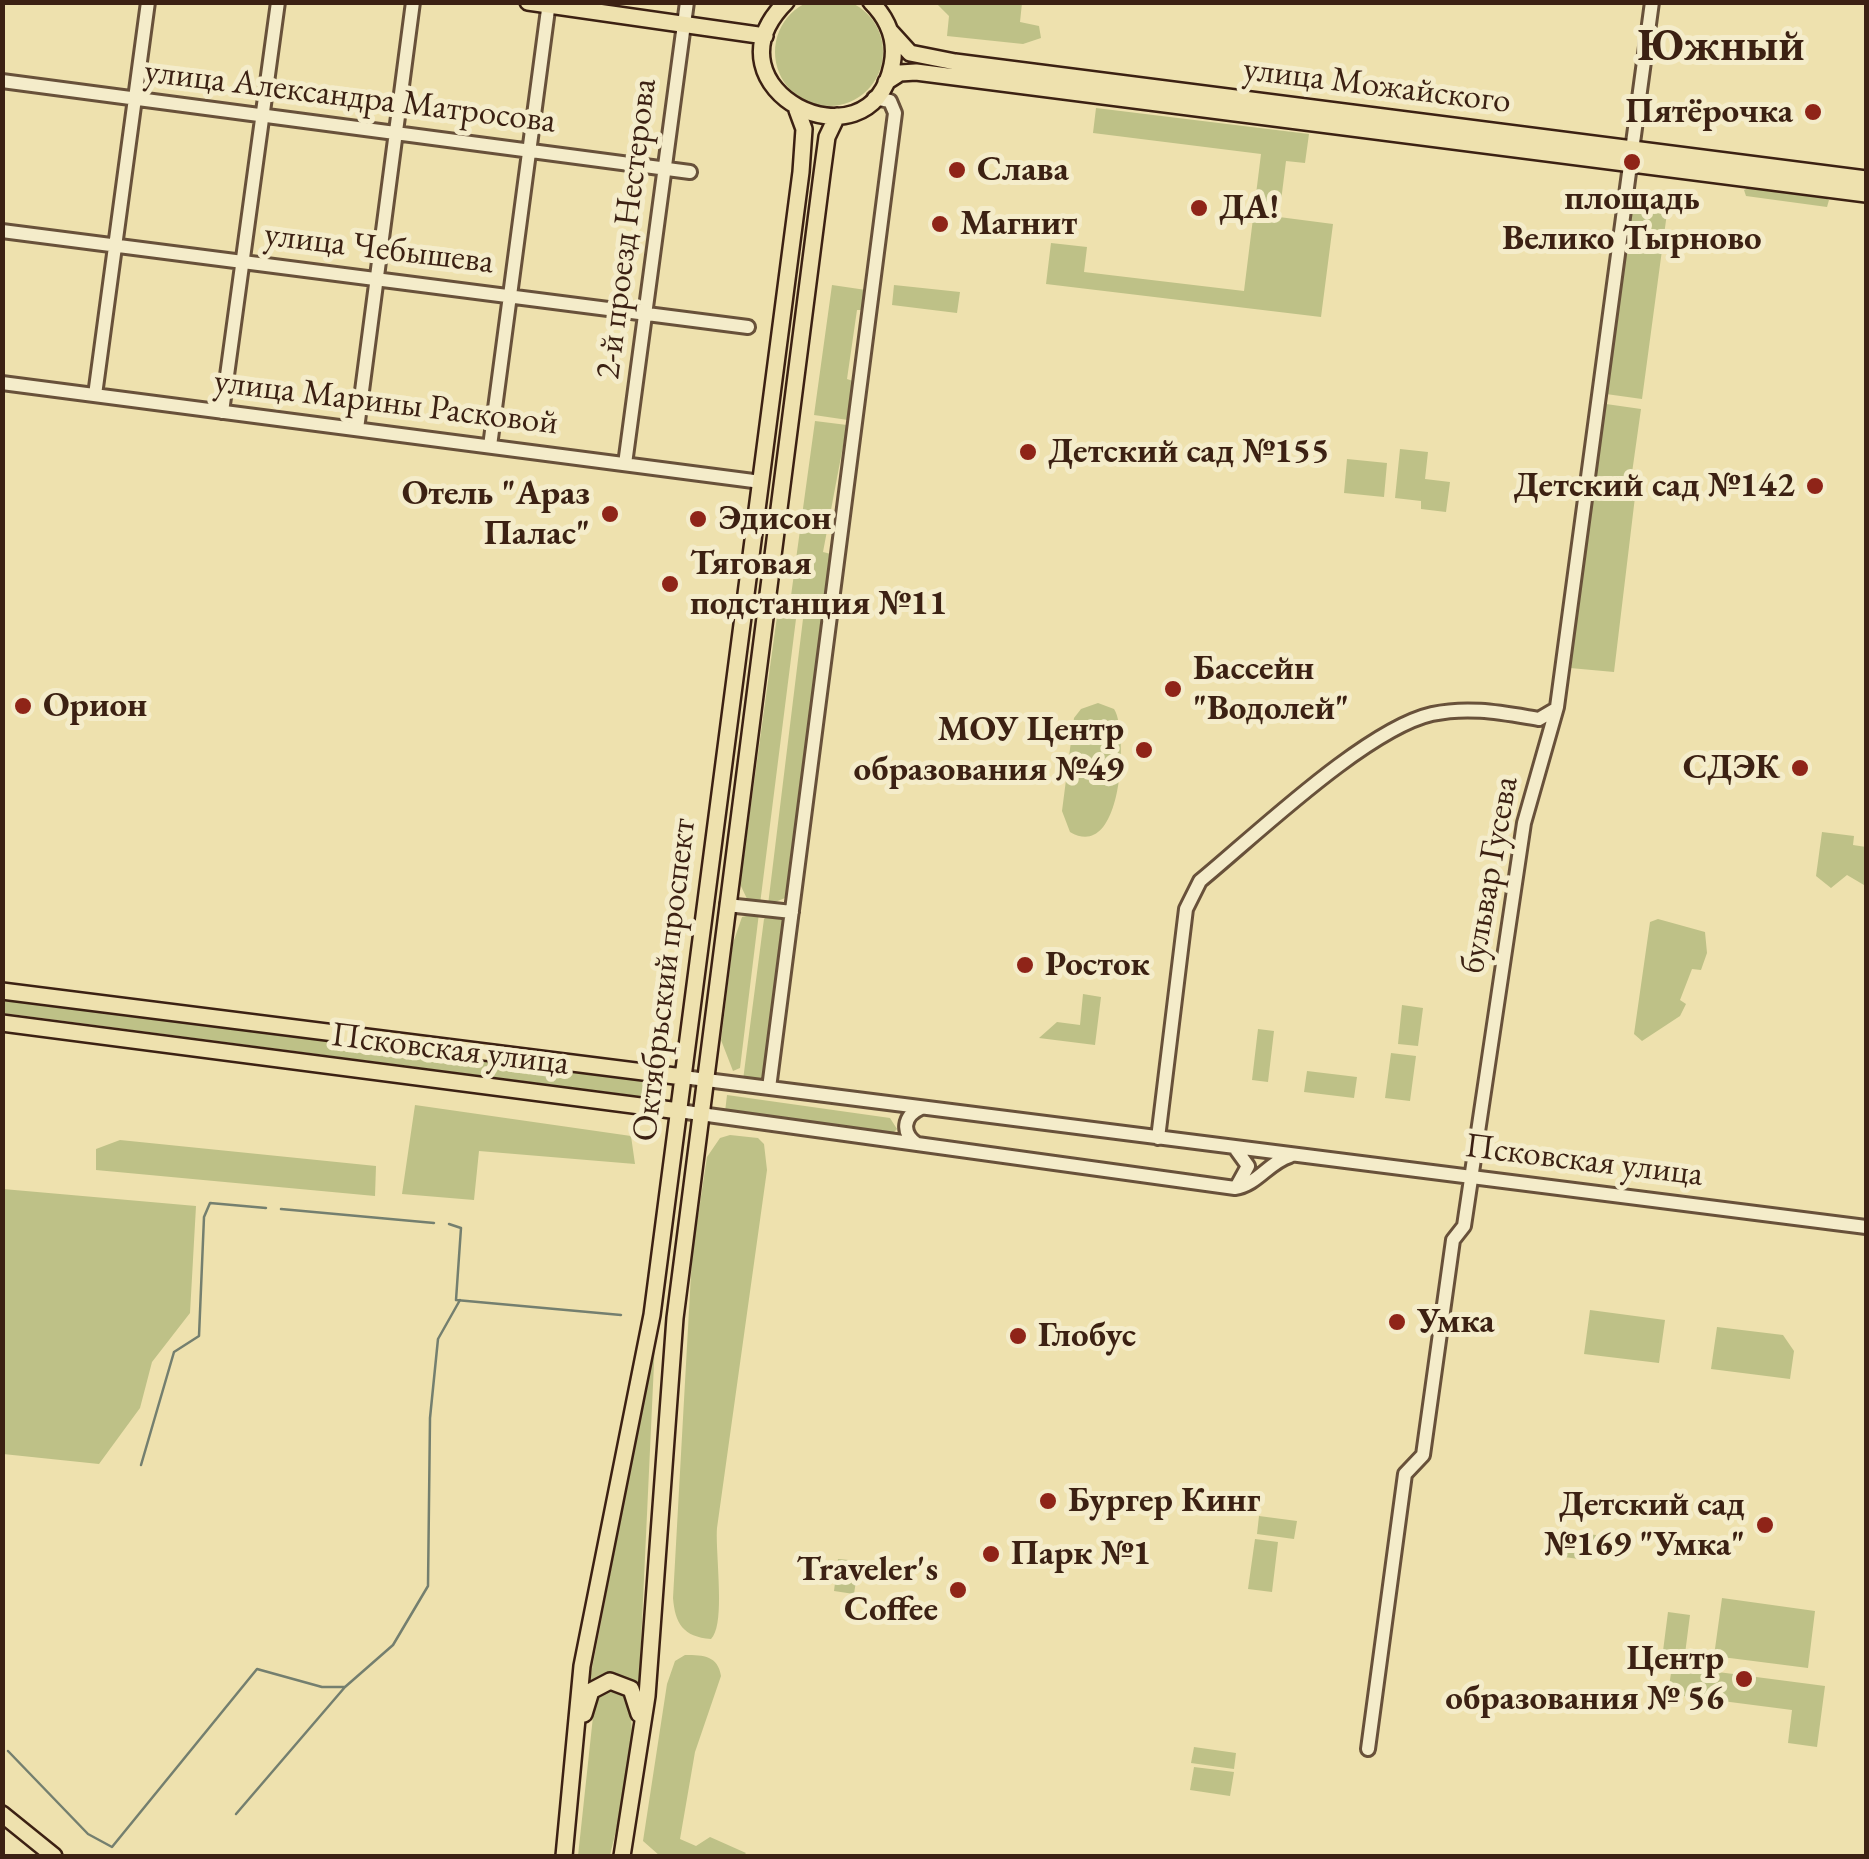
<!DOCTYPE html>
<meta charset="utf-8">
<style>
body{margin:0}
#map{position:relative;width:1869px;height:1859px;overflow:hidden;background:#eee1ae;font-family:"EB Garamond",serif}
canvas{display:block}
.frame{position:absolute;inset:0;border:5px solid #3c2113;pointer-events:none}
</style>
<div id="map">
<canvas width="1869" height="1859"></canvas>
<div class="frame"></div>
</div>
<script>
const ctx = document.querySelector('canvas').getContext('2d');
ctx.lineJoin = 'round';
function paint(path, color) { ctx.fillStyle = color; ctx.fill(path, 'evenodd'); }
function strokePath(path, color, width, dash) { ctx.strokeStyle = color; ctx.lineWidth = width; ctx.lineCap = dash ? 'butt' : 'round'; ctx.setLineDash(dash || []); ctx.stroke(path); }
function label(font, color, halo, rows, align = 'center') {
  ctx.font = font + ' "EB Garamond",serif'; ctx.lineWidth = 10; ctx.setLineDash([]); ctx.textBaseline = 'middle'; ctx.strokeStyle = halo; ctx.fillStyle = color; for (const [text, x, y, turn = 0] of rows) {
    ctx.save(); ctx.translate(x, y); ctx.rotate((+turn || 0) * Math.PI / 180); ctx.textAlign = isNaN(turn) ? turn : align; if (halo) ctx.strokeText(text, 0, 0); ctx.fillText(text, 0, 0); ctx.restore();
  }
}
paint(new Path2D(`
 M775 52a54 54 0 1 1 108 0a54 54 0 1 1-108 0Z
 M936,3H1022L1020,22L1039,26L1041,38L1023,44L947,36L949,16Z
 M1096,108L1309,134L1305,163L1286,161L1279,217L1333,224L1321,317L1046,284L1051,243L1087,247L1084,272L1244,291L1261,154L1093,133Z
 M1751,187L1825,198L1829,200L1827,207L1746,196L1744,190Z
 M1632,193L1669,198L1642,399L1606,394Z
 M832,285L866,290L863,310H857L847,379L853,381L848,420L814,415Z
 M894,285L960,292L957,313L892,305Z
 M1606,404L1641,409L1630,487L1594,482Z
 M815,421L847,425L823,552L831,554L824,608L790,603Z
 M1400,449L1428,452L1425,479L1450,482L1446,512L1421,509V501L1395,498Z
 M1347,459L1387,463L1384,497L1344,493Z
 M1593,492L1635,497L1614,672L1570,668Z
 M778,609L788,610L796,619L760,904L748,901L740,884Z
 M811,612L822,614L788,889L785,898L768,905L803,619Z
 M1098,703L1114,709C1128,728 1124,864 1070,832L1062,811L1074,718L1081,709Z
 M1822,832L1854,836L1853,845L1866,847L1864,885L1847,875L1831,888L1816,876Z
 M759,913L740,1068L733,1071L721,1040L733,943L742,917Z
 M768,915L784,921L765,1074L756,1083L743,1080L764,919Z
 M1658,919L1705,932L1707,953L1701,970L1692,969L1680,1000L1686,1004L1680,1016L1642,1041L1634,1034L1650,922Z
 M1083,994L1101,997L1095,1045L1039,1038L1057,1022L1080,1025Z
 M3,997L647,1081L645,1097L3,1013Z
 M1402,1005L1423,1008L1418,1046L1398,1044Z
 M1258,1029L1274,1031L1268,1082L1252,1080Z
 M1391,1053L1416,1056L1410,1101L1385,1098Z
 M1307,1071L1357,1077L1354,1098L1304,1092Z
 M727,1095L890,1118L897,1129L892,1134L725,1112Z
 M415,1105L631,1136L635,1164L479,1151L474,1200L402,1194Z
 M730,1135L758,1138L764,1144L767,1170L717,1528C715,1552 726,1625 711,1639C683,1637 675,1623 673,1598L692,1256L707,1157L720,1138Z
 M120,1140L376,1166L375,1196L96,1170V1149Z
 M3,1189L196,1206L190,1313L152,1362L140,1408L99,1464L3,1454Z
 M1590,1310L1665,1320L1659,1363L1584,1354Z
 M1717,1327L1783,1335L1794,1351L1790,1379L1711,1369Z
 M655,1342L639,1686L620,1675L589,1684Z
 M1259,1516L1297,1521L1294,1539L1257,1534Z
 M1559,1530L1596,1535L1594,1546L1581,1545L1579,1559L1556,1556Z
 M1255,1539L1278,1542L1272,1592L1248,1589Z
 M838,1559L859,1561L854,1594L834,1591Z
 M1722,1598L1815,1611L1808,1668L1714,1656Z
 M1668,1612L1690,1615L1685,1654L1663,1651Z
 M685,1655C704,1655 718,1656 721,1676L695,1752L680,1839L696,1846L710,1837L746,1853L743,1856H660L643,1841L667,1684L675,1661Z
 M1672,1666L1825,1686L1817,1747L1788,1743L1792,1710L1668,1694Z
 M620,1688C648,1715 618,1820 610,1856H578L595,1698L602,1690Z
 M1194,1747L1236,1753L1234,1769L1191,1763Z
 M1194,1767L1234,1772L1230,1796L1190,1790Z`), '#bec187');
strokePath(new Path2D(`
 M281,1209L434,1223
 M449,1224L461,1228L456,1300L621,1315
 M141,1465L174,1352L199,1336L204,1217L210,1203L266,1208
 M8,1751L88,1834L112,1847L257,1669L322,1687H344
 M236,1814L345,1687L393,1645L428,1586L430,1418L438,1339L460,1300`), '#747f6f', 2.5);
const minor = new Path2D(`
 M2,81L690,172
 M2,231L748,327
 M2,383L761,482
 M95,395L148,2
 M222,412L278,2
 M357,429L413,2
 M490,446L549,2
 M625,464L687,2
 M727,905L792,912
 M683,1077L1866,1227
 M769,1088L895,113L890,101L874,98
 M679,1111L1235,1188C1257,1185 1269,1162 1290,1156
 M1158,1138L1186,909L1200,881C1256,835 1366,729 1432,714C1470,706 1502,713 1539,719L1556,709
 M917,1144C901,1133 903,1116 921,1108
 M1235,1148L1248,1166L1237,1186
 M1368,1749L1405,1474L1423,1455L1453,1240L1464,1226L1524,823L1557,707L1652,2`);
const major = new Path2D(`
 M528,2L765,36
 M786,2C699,89 870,174 892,65C897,41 888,19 871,2
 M890,31L910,53L955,62L1866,179
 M886,82L900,73L916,72L1866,194
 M2,991L683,1077
 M2,1023L679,1111
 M584,1714L591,1691L610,1681L631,1689L639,1714
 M2,1814L54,1856
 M564,1856L582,1666L652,1315L801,172L804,129L797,110
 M622,1856L647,1696L675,1318L822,174L827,137L837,116`);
strokePath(minor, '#68513a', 18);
strokePath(major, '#3c2113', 20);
strokePath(minor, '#f4ecca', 12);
strokePath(major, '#eee1ae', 15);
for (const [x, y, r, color] of [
 [1813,112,10,"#8f2418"],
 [1632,162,10,"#8f2418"],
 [957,170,10,"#8f2418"],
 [1199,208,10,"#8f2418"],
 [940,224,10,"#8f2418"],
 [1028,452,10,"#8f2418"],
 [1815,486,10,"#8f2418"],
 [610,514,10,"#8f2418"],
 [698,519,10,"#8f2418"],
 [670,584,10,"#8f2418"],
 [1173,689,10,"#8f2418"],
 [23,706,10,"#8f2418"],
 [1144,750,10,"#8f2418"],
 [1800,768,10,"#8f2418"],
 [1025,965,10,"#8f2418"],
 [1397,1322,10,"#8f2418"],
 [1018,1336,10,"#8f2418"],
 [1048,1501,10,"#8f2418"],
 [1765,1525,10,"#8f2418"],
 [991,1554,10,"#8f2418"],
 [958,1590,10,"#8f2418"],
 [1744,1679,10,"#8f2418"]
]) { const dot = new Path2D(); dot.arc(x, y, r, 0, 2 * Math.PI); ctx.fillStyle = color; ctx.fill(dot); strokePath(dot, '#f4ecca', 4); }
label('35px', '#3c2113', '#f4ecca', [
 ["улица Можайского",1377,86,7],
 ["улица Александра Матросова",350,97,7],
 ["2-й проезд Нестерова",627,229,-83],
 ["улица Чебышева",379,249,7],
 ["улица Марины Расковой",386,403,7],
 ["бульвар Гусева",1490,875,-80],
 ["Октябрьский проспект",665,980,-83],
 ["Псковская улица",450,1050,7],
 ["Псковская улица",1584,1161,7]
]);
label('bold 35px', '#3c2113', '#f4ecca', [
 ["Пятёрочка",1793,112,"right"],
 ["Слава",977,170],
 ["площадь",1632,199,"center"],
 ["Велико Тырново",1632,239,"center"],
 ["ДА!",1219,208],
 ["Магнит",960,224],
 ["Детский сад №155",1048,452],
 ["Детский сад №142",1795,486,"right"],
 ["Отель \"Араз",590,494,"right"],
 ["Палас\"",590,534,"right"],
 ["Эдисон",718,519],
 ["Тяговая",690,564],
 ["подстанция №11",690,604],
 ["Бассейн",1193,669],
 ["\"Водолей\"",1193,709],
 ["Орион",43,706],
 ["МОУ Центр",1124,730,"right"],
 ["образования №49",1124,770,"right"],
 ["СДЭК",1780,768,"right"],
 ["Росток",1045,965],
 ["Умка",1417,1322],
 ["Глобус",1038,1336],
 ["Бургер Кинг",1068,1501],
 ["Детский сад",1745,1505,"right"],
 ["№169 \"Умка\"",1745,1545,"right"],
 ["Парк №1",1011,1554],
 ["Traveler's",938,1570,"right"],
 ["Coffee",938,1610,"right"],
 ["Центр",1724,1659,"right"],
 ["образования № 56",1724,1699,"right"]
], 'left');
label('bold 45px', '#3c2113', '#f4ecca', [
 ["Южный",1721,48]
]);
</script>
